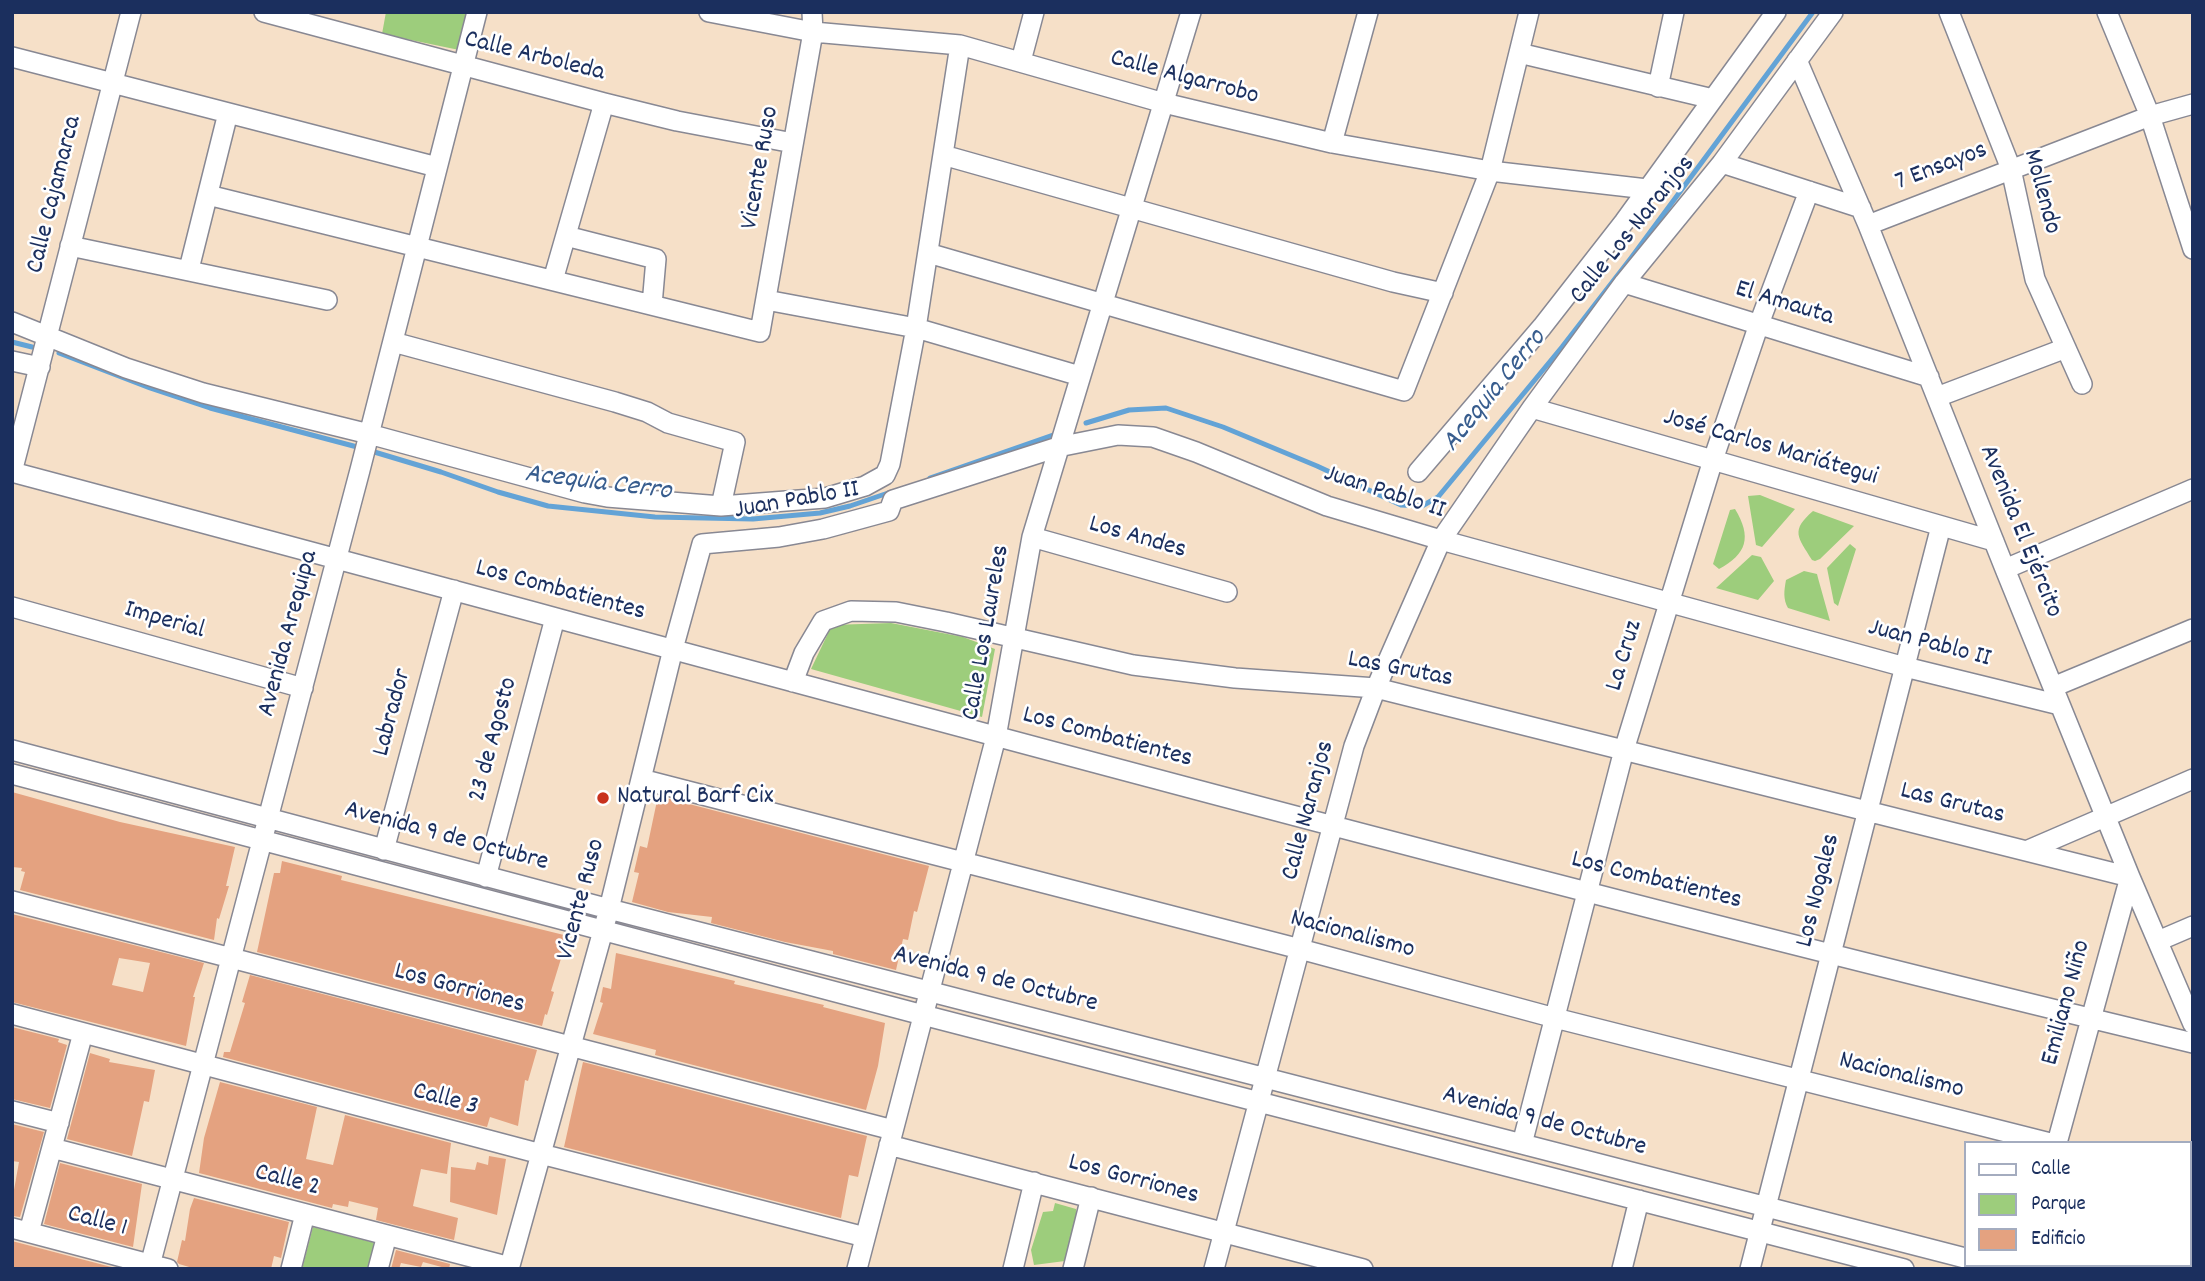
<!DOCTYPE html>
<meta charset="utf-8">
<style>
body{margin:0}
#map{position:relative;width:2205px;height:1281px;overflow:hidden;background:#f6e0c8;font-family:Dekko,sans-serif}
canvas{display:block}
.frame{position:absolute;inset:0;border:14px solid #1b2f5e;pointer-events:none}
.legend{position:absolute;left:1964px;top:1141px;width:228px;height:126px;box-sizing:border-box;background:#fff;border:2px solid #a4acbf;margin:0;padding:9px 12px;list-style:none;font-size:21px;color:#1b2f5e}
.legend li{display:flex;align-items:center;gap:14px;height:35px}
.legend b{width:35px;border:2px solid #a4acbf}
</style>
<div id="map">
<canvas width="2205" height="1281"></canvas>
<div class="frame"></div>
<ul class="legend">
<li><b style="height:9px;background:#fff"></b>Calle</li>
<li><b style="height:19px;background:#9dcd7c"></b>Parque</li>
<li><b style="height:19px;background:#e4a280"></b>Edificio</li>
</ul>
</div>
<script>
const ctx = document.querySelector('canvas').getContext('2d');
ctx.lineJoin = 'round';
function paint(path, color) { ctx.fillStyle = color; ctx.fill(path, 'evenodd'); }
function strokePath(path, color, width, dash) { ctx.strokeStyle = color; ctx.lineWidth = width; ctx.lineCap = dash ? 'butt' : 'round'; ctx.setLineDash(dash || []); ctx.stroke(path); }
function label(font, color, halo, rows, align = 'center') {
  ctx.font = font + ' Dekko,sans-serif'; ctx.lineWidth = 5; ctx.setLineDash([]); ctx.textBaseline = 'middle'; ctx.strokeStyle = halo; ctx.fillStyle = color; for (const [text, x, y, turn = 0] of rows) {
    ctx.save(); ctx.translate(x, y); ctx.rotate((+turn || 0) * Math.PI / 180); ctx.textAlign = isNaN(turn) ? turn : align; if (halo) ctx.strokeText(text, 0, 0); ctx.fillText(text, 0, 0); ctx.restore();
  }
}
paint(new Path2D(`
 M386,12H473L464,51L382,34Z
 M1760,495L1795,509L1762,547L1756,545L1748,496Z
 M1735,509C1752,537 1747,554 1719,569L1713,564L1730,510Z
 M1813,511L1854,526L1820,559L1815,561L1812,560C1798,537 1790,531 1813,511Z
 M1850,544L1856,549L1838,606L1834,603L1827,568Z
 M1752,555L1761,557L1774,581L1758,600L1716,588Z
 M1804,571L1817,574L1818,578L1830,621L1788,608C1783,599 1784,591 1786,580Z
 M891,623L963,637L995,649L982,717L811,669L832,625Z
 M1055,1203L1076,1209L1077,1214L1065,1261L1034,1265L1031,1250L1043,1212L1053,1211Z
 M313,1227L379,1244L372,1269H302Z`), '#9dcd7c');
strokePath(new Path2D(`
 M12,342L32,347
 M59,353L150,388L210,408L361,448L441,472L498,492L548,506L655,517L753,519L820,513L850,506L891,492
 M1086,423L1129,410L1166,408L1223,427L1317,466L1401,505L1422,506L1438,497L1562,347L1631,258L1813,12
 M930,478L1056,434`), '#63a3d6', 5);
paint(new Path2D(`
 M12,792L120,822L235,847L226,886H229L219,919L217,918L214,940L20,890L25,872L21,871L22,868L12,867Z
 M658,796L929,866L917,912L914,911L908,940L903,939L896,970L833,954V951L785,942L711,923L712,917L668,912L632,902L639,873L634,872L640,846L647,848Z
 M282,861L342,876L341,880L568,936L551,991L554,992L547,1015L545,1014L542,1026L257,952L274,873H280Z
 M12,914L204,963L193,997H195L186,1046L12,1002ZM119,958L150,963L143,992L112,985Z
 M616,953L735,981L734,984L824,1005L823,1007L885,1023L878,1066L866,1110L655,1055L656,1050L593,1034L603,1003L600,1002L603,987L611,989Z
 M250,975L537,1050L528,1081L525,1080L518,1126L490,1117L487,1127L223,1057L224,1052H230L245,1003L242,1002Z
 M12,1027L59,1039L58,1042L67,1045L50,1108L12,1099Z
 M90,1053L110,1059L109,1062L155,1070L149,1102L144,1101L132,1156L67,1139Z
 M583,1062L867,1136L858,1177L849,1175L841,1218L564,1147Z
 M220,1082L317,1107L306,1159L333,1165L345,1115L451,1143L447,1174L421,1169L413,1206L458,1218L454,1240L376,1220L378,1208L349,1201L348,1207L333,1204L332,1208L199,1173L204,1138Z
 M12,1124L44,1132L20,1217L12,1216V1201L19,1162L12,1161Z
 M489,1156L506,1159L497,1215L450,1202L451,1167L475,1170L477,1162L488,1165Z
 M60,1163L142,1184L133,1247L44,1224Z
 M194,1198L289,1222L281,1258L274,1256L271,1269H196L179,1264L177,1262L182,1240L185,1241L190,1209Z
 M12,1241L119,1269H12Z
 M396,1250L450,1264L449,1269L423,1262L421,1267L401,1263L399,1269H391Z`), '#e4a280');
const minor = new Path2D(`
 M264,12L604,103L677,121L793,143
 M709,12L813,32L960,45L1164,103L1332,143L1490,171L1647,189
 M1949,12L2011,169L2035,279L2082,384
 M2107,12L2150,116L2193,249
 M1519,53L1713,99
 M12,57L437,167
 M1797,60L1868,225L2005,569L2130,877L2193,1024
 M1021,61L1034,12
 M1658,87L1674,12
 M1332,143L1368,12
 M943,155L1393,282L1443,293
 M1722,163L1861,208
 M208,195L760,332L813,32L812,12
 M1868,225L2150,116L2193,104
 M566,236L656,259L652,305
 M70,246L327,300
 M928,253L1404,391L1490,171L1529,12
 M189,269L228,113
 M553,280L604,103
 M1624,283L1929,377
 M766,300L916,328L1080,376
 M12,322L126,368L203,393L369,434L585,493L607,497L721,506L825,498L865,486L885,475L890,464L916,328L960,45
 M393,342L615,402L647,412L668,423L735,442L721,506
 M12,361L40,367
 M1937,397L2066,348
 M1532,408L1994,541
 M12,472C738,665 1462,868 2193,1043
 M12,472L131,12
 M1418,472L1542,327L1624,222L1776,12
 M1032,537L1227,592
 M2005,569L2193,489
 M12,607L303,688
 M793,682L804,653L823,621L851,611L896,612L946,622L1133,665L1235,678L1376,688L2130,877L2057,1143
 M2053,687L2193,629
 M12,750L609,909L1965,1258
 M12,774L923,1015L1904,1269
 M641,779L1300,949L1555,1018L2050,1143
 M384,850L454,590
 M2026,851L2193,779
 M486,877L555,618
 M12,901L893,1130
 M2158,941L2193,926
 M12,1014L541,1154L865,1237
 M12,1111L59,1123
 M1522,1144L1624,750L1713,460L1759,324L1809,191
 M889,1145L1363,1269
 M52,1148L510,1267
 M2189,1182L2193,1183
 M12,1228L168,1269
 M29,1232L83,1033
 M1995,1265L2009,1269
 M149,1269L360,470L477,12
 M291,1269L305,1214
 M378,1269L387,1235
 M509,1269L609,909L673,649L702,544L779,537L823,529L889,511L893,500L1058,447L1118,435L1153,437L1196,452L1327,506L1441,540L1905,667L2060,705
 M857,1269L996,737L1032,537L1191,12
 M1013,1269L1034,1182
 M1073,1269L1091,1197
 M1214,1269L1354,746L1376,688L1441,540L1532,408L1624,283L1722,163L1833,12
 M1622,1269L1639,1200
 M1750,1269L1941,526`);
strokePath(minor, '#888893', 22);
strokePath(minor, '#fff', 19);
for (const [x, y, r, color] of [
 [603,798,7,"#c8321e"]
]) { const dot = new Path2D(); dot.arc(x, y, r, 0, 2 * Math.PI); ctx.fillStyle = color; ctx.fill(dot); strokePath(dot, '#fff', 2.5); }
label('26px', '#1b2f5e', '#fff', [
 ["Calle Arboleda",534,58,14],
 ["Calle Algarrobo",1184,79,15],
 ["Vicente Ruso",762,168,-80],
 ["7 Ensayos",1942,168,-21],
 ["Mollendo",2040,192,75],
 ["Calle Cajamarca",56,195,-76],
 ["Calle Los Naranjos",1634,231,-51],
 ["El Amauta",1784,305,17],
 ["José Carlos Mariátegui",1770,449,16],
 ["Juan Pablo II",1384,494,18],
 ["Juan Pablo II",797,502,-10],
 ["Avenida El Ejército",2019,532,68],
 ["Los Andes",1137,539,16],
 ["Los Combatientes",560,592,15],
 ["Imperial",164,622,16],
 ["Calle Los Laureles",988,633,-80],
 ["Avenida Arequipa",290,634,-75],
 ["Juan Pablo II",1929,645,15],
 ["La Cruz",1626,656,-73],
 ["Las Grutas",1400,671,11],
 ["Labrador",394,713,-75],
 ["Los Combatientes",1107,739,15],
 ["23 de Agosto",495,740,-75],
 ["Las Grutas",1952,805,14],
 ["Calle Naranjos",1310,811,-75],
 ["Avenida 9 de Octubre",446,838,15],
 ["Los Combatientes",1656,882,14],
 ["Los Nogales",1820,891,-76],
 ["Vicente Ruso",583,900,-75],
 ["Nacionalismo",1352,936,15],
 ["Avenida 9 de Octubre",995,981,14],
 ["Los Gorriones",459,990,15],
 ["Emiliano Niño",2068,1003,-75],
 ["Nacionalismo",1901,1077,14],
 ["Calle 3",445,1101,15],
 ["Avenida 9 de Octubre",1544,1123,15],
 ["Los Gorriones",1133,1181,15],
 ["Calle 2",287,1182,15],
 ["Calle 1",97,1223,15]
]);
label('26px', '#1b2f5e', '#fff', [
 ["Natural Barf Cix",617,798]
], 'left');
label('italic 28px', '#385d8e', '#fff', [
 ["Acequia Cerro",1496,392,-51],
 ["Acequia Cerro",598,485,7]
]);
</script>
